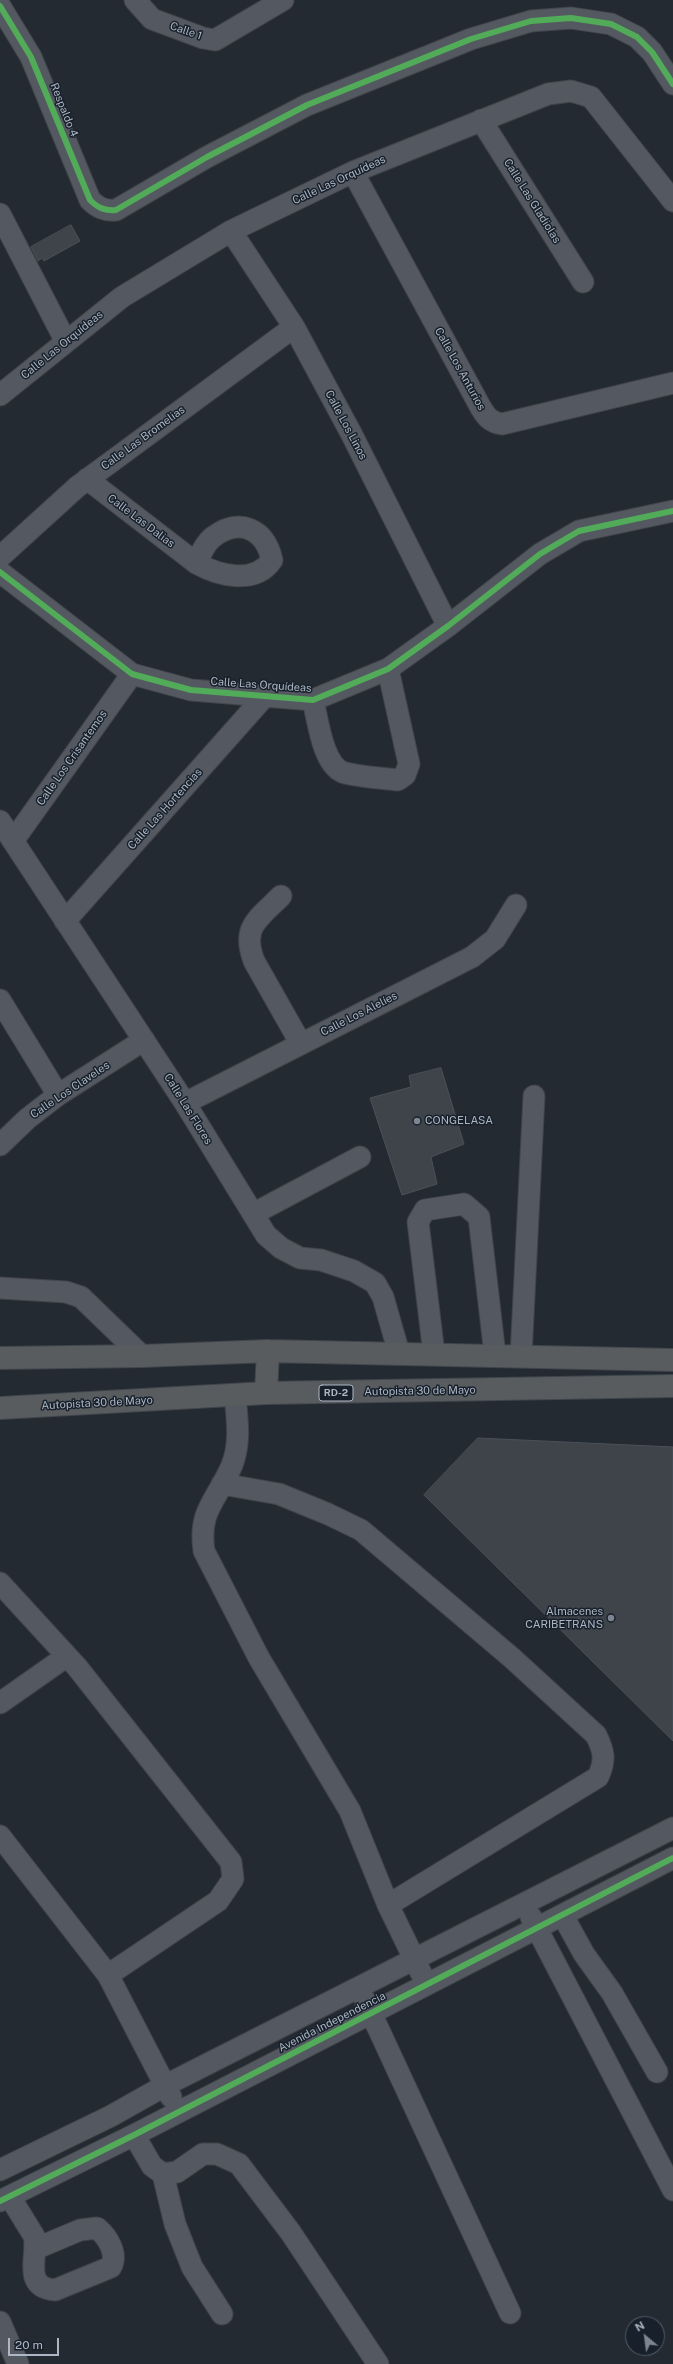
<!DOCTYPE html>
<meta charset="utf-8">
<style>
body{margin:0}
#map{position:relative;width:673px;height:2364px;overflow:hidden;background:#242a31;font-family:"Public Sans",sans-serif}
canvas{display:block}
.north{position:absolute;left:625px;top:2316px;width:40px;height:40px;box-sizing:border-box;background:#18212b;border:1px solid #535d68;border-radius:50%;rotate:331deg;font-size:11px;font-weight:700;line-height:16px;text-align:center;color:#acb6c4}
.north::after{content:'';display:block;margin:auto;width:14px;height:18px;background:#7c8591;clip-path:polygon(50% 0,100% 100%,50% 72%,0 100%)}
.scale{position:absolute;left:8px;top:2338px;width:51px;height:18px;box-sizing:border-box;border:2px solid #acb6c4;border-top:0;padding-left:5px;font-size:12px;line-height:14px;white-space:nowrap;color:#acb6c4;-webkit-text-stroke:3px #18212b;paint-order:stroke}
</style>
<div id="map">
<canvas width="673" height="2364"></canvas>
<div class="north">N</div>
<div class="scale">20 m</div>
</div>
<script>
const ctx = document.querySelector('canvas').getContext('2d');
ctx.lineJoin = 'round';
function paint(path, color) { ctx.fillStyle = color; ctx.fill(path, 'evenodd'); }
function strokePath(path, color, width, dash) { ctx.strokeStyle = color; ctx.lineWidth = width; ctx.lineCap = dash ? 'butt' : 'round'; ctx.setLineDash(dash || []); ctx.stroke(path); }
function label(font, color, halo, rows, align = 'center') {
  ctx.font = font + ' "Public Sans",sans-serif'; ctx.lineWidth = 3; ctx.setLineDash([]); ctx.textBaseline = 'middle'; ctx.strokeStyle = halo; ctx.fillStyle = color; for (const [text, x, y, turn = 0] of rows) {
    ctx.save(); ctx.translate(x, y); ctx.rotate((+turn || 0) * Math.PI / 180); ctx.textAlign = isNaN(turn) ? turn : align; if (halo) ctx.strokeText(text, 0, 0); ctx.fillText(text, 0, 0); ctx.restore();
  }
}
const building = new Path2D(`
 M71,225L80,241L44,261L42,258L38,261L31,247Z
 M441,1068L464,1144L431,1157L437,1184L402,1195L370,1098L411,1087L409,1076Z
 M478,1438L673,1447V1741L424,1495Z`);
paint(building, '#3f444b');
strokePath(building, '#4b515a', 1);
const minor = new Path2D(`
 M135,0L152,19L203,38L215,40L283,0
 M0,6L31,57L90,200C98,208 105,211 116,210L207,157L307,105L471,39L531,21L571,18L611,24L637,37L652,52L673,84
 M481,120L583,282
 M353,172L481,408C487,418 491,422 502,424L673,383
 M0,214L66,342
 M231,231L294,327L352,435L448,626
 M0,395L122,297L231,231L353,172L548,94L571,91L591,97L673,201
 M87,479L196,563C219,576 255,585 272,560C265,529 240,517 213,537C205,543 201,554 196,563
 M0,557L77,487L294,327
 M0,572L132,674L191,690L313,700L388,669L448,626L540,554L579,531L673,511
 M313,700C318,721 323,767 345,773C362,777 381,778 398,780L405,775L409,764L388,669
 M0,821L185,1103L266,1235L281,1248L300,1258L321,1260L354,1271L375,1283L383,1297L399,1353
 M13,841L132,674
 M281,896C258,919 241,927 254,961L301,1044
 M65,921L264,697
 M0,1000L58,1095
 M185,1103L472,957L495,939L516,905
 M0,1145L27,1119L58,1095L144,1040
 M253,1214L360,1157
 M0,1288L66,1292L81,1297L142,1356
 M434,1354L418,1222L425,1210L464,1204L479,1217L495,1355
 M521,1356L534,1096
 M235,1395C237,1418 241,1443 232,1465C217,1501 198,1509 204,1551L259,1658L350,1811L388,1905L421,1973
 M222,1484L279,1494L328,1514L361,1530L512,1658L596,1735C604,1751 606,1760 598,1777L388,1905
 M0,1583L77,1667L231,1862L233,1879L218,1901L108,1975
 M0,1703L67,1656
 M0,1836L108,1975L171,2097
 M563,1916L584,1954L612,1993L657,2072
 M531,1917L673,2190
 M365,2000L510,2313
 M134,2135L152,2166L163,2174L177,2172L203,2154H217L239,2164L291,2233L378,2364
 M0,2170L111,2116L166,2085L673,1828
 M163,2174L175,2224L192,2267L222,2314
 M10,2197L34,2236C39,2255 21,2287 55,2290L111,2267C118,2254 108,2237 97,2228L80,2230L35,2249
 M0,2201L134,2135L673,1858
 M0,2322L18,2364`);
const highway = new Path2D(`
 M0,1358L142,1356L268,1351L673,1360
 M266,1393L268,1351
 M0,1408L266,1393L673,1386`);
strokePath(minor, '#40444a', 23);
strokePath(highway, '#40464d', 24);
strokePath(minor, '#545860', 21);
strokePath(highway, '#595c5f', 22);
strokePath(new Path2D(`
 M0,6L31,57L90,200C98,208 105,211 116,210L207,157L307,105L471,39L531,21L571,18L611,24L637,37L652,52L673,84
 M0,572L132,674L191,690L313,700L388,669L448,626L540,554L579,531L673,511
 M0,2201L134,2135L673,1858`), '#51ab58', 6);
for (const [x, y, r, color] of [
 [417,1121,4,"#7c8591"],
 [611,1618,4,"#7c8591"]
]) { const dot = new Path2D(); dot.arc(x, y, r, 0, 2 * Math.PI); ctx.fillStyle = color; ctx.fill(dot); strokePath(dot, '#18212b', 1.5); }
for (const [x, y, w] of [
 [336,1393,34]
]) { const box = new Path2D(); box.roundRect(x - w / 2, y - 8, w, 16, 3); ctx.fillStyle = '#18212b'; ctx.fill(box); strokePath(box, '#acb6c4', 1); }
label('bold 10px', '#acb6c4', null, [
 ["RD-2",336,1393]
]);
label('11px', '#acb6c4', '#18212b', [
 ["Calle 1",186,31,19],
 ["Respaldo 4",64,110,68],
 ["Calle Las Orquídeas",339,180,-25],
 ["Calle Las Gladiolas",532,201,58],
 ["Calle Las Orquídeas",62,345,-39],
 ["Calle Los Anturios",460,369,61],
 ["Calle Los Linos",346,425,62],
 ["Calle Las Bromelias",143,438,-36],
 ["Calle Las Dalias",141,521,37],
 ["Calle Las Orquídeas",261,685,4],
 ["Calle Los Crisantemos",72,758,-55],
 ["Calle Las Hortencias",165,809,-48],
 ["Calle Los Alelíes",359,1014,-27],
 ["Calle Los Claveles",70,1090,-34],
 ["Calle Las Flores",188,1109,58],
 ["Autopista 30 de Mayo",420,1391,-1],
 ["Autopista 30 de Mayo",97,1403,-3],
 ["Avenida Independencia",332,2022,-27]
]);
label('11px', '#acb6c4', '#18212b', [
 ["CONGELASA",425,1121],
 ["Almacenes",603,1612,"right"],
 ["CARIBETRANS",603,1625,"right"]
], 'left');
</script>
